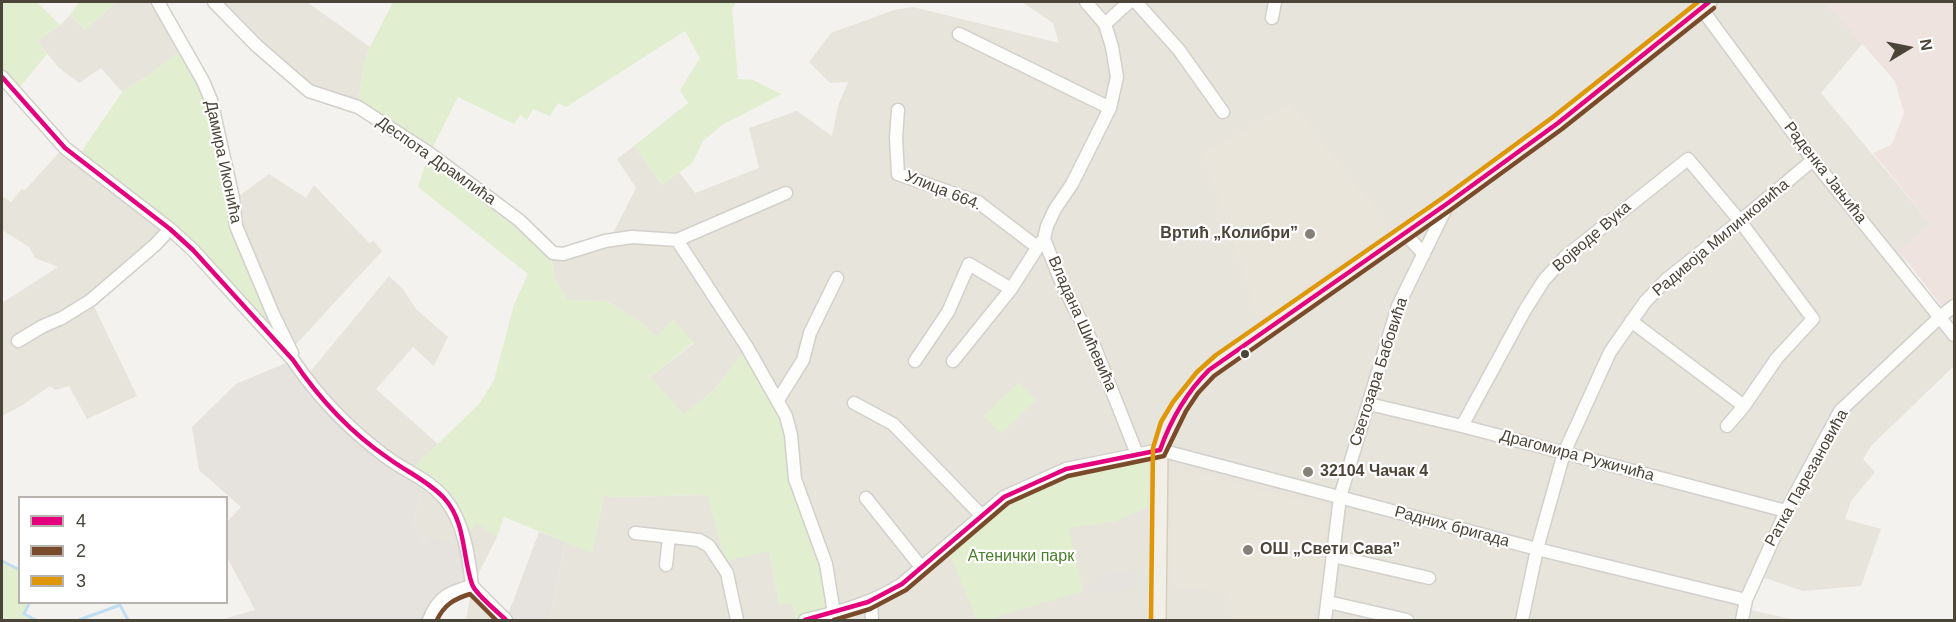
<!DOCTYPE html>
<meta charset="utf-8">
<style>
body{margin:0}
#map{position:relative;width:1956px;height:622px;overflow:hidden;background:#f4f2ee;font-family:Helvetica,sans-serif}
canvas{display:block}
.frame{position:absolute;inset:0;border:3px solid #4b4439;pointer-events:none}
.legend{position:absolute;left:18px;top:496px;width:210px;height:108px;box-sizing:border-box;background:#fff;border:2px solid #b7b4b0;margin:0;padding:8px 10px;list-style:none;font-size:18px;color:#4b4439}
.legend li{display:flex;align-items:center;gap:12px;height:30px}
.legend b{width:30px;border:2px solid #b7b4b0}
.north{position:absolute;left:1878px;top:18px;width:60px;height:60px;-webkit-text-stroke:4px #fff;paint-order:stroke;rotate:80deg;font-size:16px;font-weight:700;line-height:24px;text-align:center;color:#4b4439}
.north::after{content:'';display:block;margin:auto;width:21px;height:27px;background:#4b4439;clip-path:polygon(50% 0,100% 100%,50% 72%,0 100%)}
</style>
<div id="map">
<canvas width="1956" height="622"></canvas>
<div class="frame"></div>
<ul class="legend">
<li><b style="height:8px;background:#e5007d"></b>4</li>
<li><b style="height:8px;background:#7a4b2a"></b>2</li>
<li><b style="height:8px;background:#dd9709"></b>3</li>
</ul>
<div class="north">N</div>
</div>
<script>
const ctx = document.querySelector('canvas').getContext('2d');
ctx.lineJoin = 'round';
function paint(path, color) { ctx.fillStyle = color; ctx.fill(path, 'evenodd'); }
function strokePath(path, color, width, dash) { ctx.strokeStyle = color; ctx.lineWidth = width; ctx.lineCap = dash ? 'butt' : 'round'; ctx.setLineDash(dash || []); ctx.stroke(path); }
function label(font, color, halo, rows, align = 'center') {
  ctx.font = font + ' Helvetica,sans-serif'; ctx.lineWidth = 4.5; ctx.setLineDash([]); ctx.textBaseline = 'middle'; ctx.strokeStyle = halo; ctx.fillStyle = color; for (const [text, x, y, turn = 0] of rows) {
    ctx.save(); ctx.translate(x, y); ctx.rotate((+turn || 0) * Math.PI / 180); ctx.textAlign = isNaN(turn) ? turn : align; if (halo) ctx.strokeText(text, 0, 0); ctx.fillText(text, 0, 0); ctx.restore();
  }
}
paint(new Path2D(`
 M116,2H158L185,48L149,75L122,92L101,68L79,83L58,67L37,41L60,25L70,15L85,30Z
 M214,2H307L370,47L363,66L358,107L309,91Z
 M1022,2H1825L1863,43L1821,93L1931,224L1899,251L1954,338V366L1872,445L1863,459L1875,472L1851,501L1845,519L1881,529L1861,586L1803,591L1762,577L1752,598L1751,610L1796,620H805L747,348L714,390L684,415L650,377L694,343L656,338L644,325L607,301L567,300L555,278L551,258L605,241L615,229L636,188L617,159L634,146L662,185L679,172L695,193L759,168L749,128L797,111L832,136L838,106L848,82L830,83L809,62L831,33L894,10L913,7L1059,43L1053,23Z
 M63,148L170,229L91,300L137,396L87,419L69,386L55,390L50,386L21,406L2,416V303L58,267L35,258L29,247L2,230V196L11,202L22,189L25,190Z
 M269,174L306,198L314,185L369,243L374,241L382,251L291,350L273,314L233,198L239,196Z
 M389,276L403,289L416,309L448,337L434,366L413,347L376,389L438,444L417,464L414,474L387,458L305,378Z
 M422,479L435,489L464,538L477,522L497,537L472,586L506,620H466L472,586L430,537L425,547L413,521L417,510Z
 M604,495L615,497L708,495L726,561L769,550L779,604H792L796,620H550L565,541L592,552Z`), '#e7e4dc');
paint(new Path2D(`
 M293,360L333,412L422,479L417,510L413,521L425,546L430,536L456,547L466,554L472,586L459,589L429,620H220L255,610L227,557V522L241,507L199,470L192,427L236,384Z
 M539,532L565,541L550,620H506Z`), '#e6e2de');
paint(new Path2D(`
 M1291,104L1391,229L1259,320L1203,154Z
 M1183,469L1323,507L1328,515L1315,620H1232L1230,594L1174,586L1171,487L1176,471Z`), '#eae5da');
paint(new Path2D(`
 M1825,2H1954V322L1898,250L1931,224L1873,153L1892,144L1904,113L1895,81Z`), '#eee3df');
paint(new Path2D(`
 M2,2H37L60,25L37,41L47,54L15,93L2,77Z
 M79,2H116L85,30L70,15Z
 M393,2H736L732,9L738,79L753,80L782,94L722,125L703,141L692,163L662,185L634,146L688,103L680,90L700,58L685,31L566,107L558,103L550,116L533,109L527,120L520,115L514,124L458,97L430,153L519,220L551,258L555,278L567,300L607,301L644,325L656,337L673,319L694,342L650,377L684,414L714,390L747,347L778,400L795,479L834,613L805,620H796L792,604H779L769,551L726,561L707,495L615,497L604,495L592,553L504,517L497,537L477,523L463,538L457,518L414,474L417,464L480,403L494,380L514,305L528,274L418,187L429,152L358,107L363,66L370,47Z
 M185,48L203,81L236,226L291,350L170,229L77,158L122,92L149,75Z
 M1019,382L1036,400L1001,434L983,416Z
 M1142,461L1147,462L1149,467L1148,507L1113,522L1069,528L1083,591L987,620H977L948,551L1003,506L1034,487L1077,469Z
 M2,561L19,570L20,602L30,603L25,614L36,620H2Z`), '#e1eecf');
paint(new Path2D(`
 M1137,568L1135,590L1086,592L1097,578Z`), '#e6e3df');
strokePath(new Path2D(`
 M2,561L20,570
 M30,602L24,614L36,620
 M79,620L120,605L128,620`), '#c0ddf1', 3);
const minor = new Path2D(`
 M158,2L203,81L211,100L233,198L236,226L273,314L292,353
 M214,2L257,46L309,91L358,107L429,153L519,220L553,253L563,254L605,241L632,237L677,240L786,193
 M1086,2L1105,24L1112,47L1117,77L1110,108L1072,184L1055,209L1047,226L1044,239L1062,284L1095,348L1137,454
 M1136,2L1179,50L1223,112
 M1701,8L1813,160L1954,335
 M1272,18L1275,2
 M1105,24L1129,2
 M959,34L1110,108
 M2,77L65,148L170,229L193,250L293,360C318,397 349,429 385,456C404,471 429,479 445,499C464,522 469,557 472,586
 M898,110L896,138L898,174L978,202L1037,247
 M1405,234L1424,254
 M677,240L747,347L786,416L791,435L795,479L826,564L834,613
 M1631,321L1744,406
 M18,341L43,326L62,318L91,300L155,245L170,229
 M915,361L948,312L969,264L1011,289
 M953,361L1011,289L1041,242
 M778,400L803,360L810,333L837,278
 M854,403L893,424L981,515
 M1369,404L1462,426L1786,511
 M1462,426L1525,310L1544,280L1565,257L1688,159L1740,221L1813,319L1777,358L1744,406L1727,426
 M866,498L921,567
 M635,533L699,540L709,546L727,573L737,620
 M1333,556L1429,578
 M666,565L669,537
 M472,586L506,620
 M871,601L872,620
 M1328,602L1407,620
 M429,620C438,597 449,592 472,586
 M805,620C839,612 873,603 902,584L1004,497L1066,469L1160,450L1537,549L1746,600
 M1325,620L1340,497L1398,306L1448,204
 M1522,620L1537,549L1564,453L1610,352L1645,302L1667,279L1740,221L1813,160
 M1742,620L1746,600L1786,511L1840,411L1940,317L1954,306`);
const major = new Path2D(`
 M1158,620L1160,450L1168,425L1179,406L1202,377L1220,361L1448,203L1558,123L1709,2`);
strokePath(minor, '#d2d0cb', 15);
strokePath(major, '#d6cebb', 18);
strokePath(minor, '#fdfdfc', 12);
strokePath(major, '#f2efe6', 15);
strokePath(new Path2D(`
 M2,77L65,148L170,229L193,250L293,360C318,397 351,433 388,458C407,472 428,481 444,498C466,522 462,555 472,584C475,594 498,612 506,620
 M805,620L868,602L902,584L1004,497L1066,469L1160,450C1171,419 1186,393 1209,370L1448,203L1558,123L1709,2`), '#e5007d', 4.5);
strokePath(new Path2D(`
 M437,620C444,605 454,599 470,594L496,620
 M834,620L870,609L906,590L1008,503L1068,476L1164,456L1186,411L1198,393L1214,376L1452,209L1562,129L1714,8`), '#7a4b2a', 4.5);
strokePath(new Path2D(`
 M1151,620L1153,448L1161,422L1173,402L1197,372L1216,355L1444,197L1553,117L1698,2`), '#dd9709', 4.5);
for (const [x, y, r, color] of [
 [1310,234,6,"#868178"],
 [1245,354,5,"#4b4439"],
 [1308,472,6,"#868178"],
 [1248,550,6,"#868178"]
]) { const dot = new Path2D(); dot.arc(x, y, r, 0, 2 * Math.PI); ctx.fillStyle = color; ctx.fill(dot); strokePath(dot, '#fff', 2); }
label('16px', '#4b4439', '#fff', [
 ["Деспота Драмлића",436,161,35],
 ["Дамира Иконића",223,162,78],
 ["Раденка Јањића",1825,173,52],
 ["Улица 664.",943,191,22],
 ["Војводе Вука",1592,237,-41],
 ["Радивоја Милинковића",1721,238,-40],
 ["Владана Шићевића",1082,324,66],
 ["Светозара Бабовића",1379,372,-72],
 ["Драгомира Ружичића",1577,456,15],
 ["Ратка Парезановића",1807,478,-61],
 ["Радних бригада",1452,527,15]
]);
label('bold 16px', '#4b4439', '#fff', [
 ["Вртић „Колибри”",1298,234,"right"],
 ["32104 Чачак 4",1320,472],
 ["ОШ „Свети Сава”",1260,550]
], 'left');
label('16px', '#4a7f2a', '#fff', [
 ["Атенички парк",1021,557]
]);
</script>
